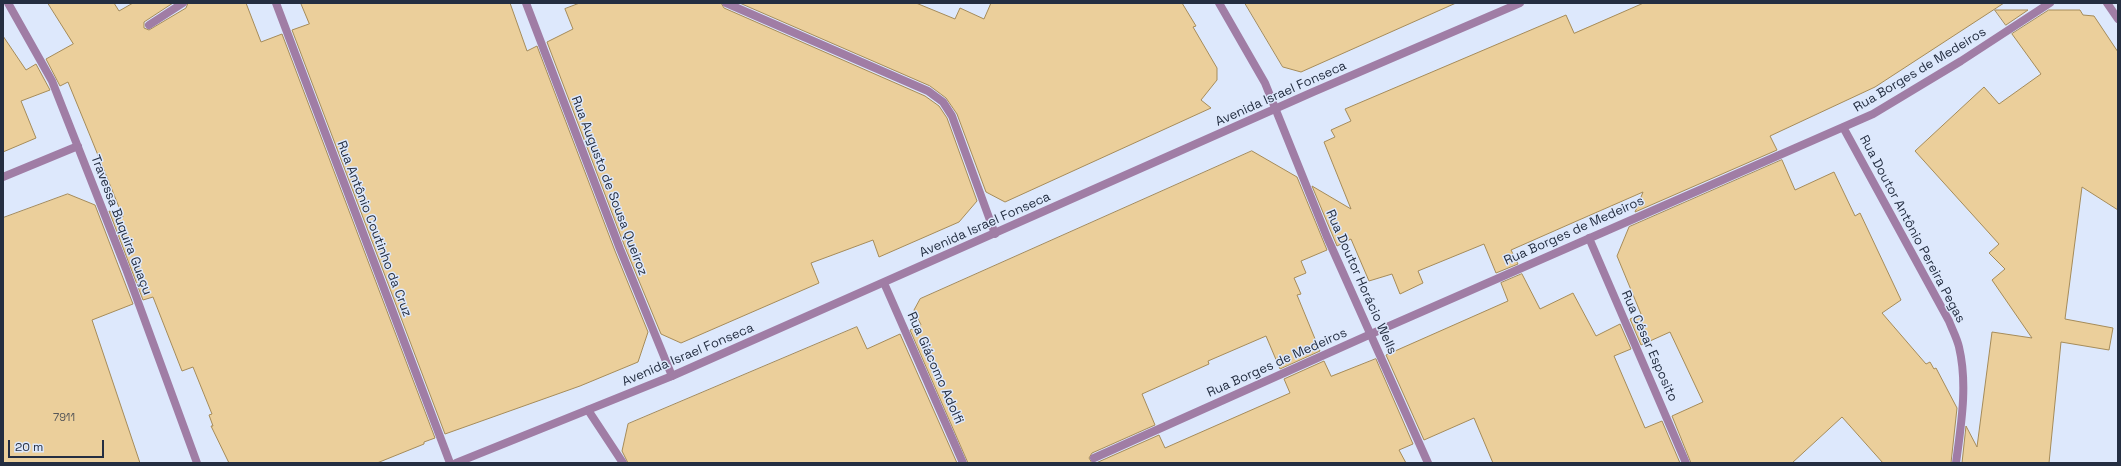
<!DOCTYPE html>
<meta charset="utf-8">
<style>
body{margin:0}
#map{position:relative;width:2121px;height:466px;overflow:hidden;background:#dde8fc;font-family:"Space Grotesk",sans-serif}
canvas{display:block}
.frame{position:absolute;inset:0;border:4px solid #242e41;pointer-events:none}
.scale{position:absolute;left:8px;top:440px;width:96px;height:18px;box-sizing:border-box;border:2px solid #242e41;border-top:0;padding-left:5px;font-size:12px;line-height:14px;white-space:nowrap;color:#242e41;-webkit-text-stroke:3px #dde8fc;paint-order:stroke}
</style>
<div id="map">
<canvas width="2121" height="466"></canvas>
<div class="frame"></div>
<div class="scale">20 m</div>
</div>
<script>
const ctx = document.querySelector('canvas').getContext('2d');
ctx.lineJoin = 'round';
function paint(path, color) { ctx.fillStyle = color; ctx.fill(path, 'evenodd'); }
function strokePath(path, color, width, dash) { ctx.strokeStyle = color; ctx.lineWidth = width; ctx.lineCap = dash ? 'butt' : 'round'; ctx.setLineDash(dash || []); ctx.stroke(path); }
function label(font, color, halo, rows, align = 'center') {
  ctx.font = font + ' "Space Grotesk",sans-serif'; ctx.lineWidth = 3; ctx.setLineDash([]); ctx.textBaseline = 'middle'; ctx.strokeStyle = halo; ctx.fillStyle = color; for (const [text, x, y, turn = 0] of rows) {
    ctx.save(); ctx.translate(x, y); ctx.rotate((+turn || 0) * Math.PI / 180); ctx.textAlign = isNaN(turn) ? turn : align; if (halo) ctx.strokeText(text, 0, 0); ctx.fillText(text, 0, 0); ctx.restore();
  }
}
const building = new Path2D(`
 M48,3H114L119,11L133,3H173L144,22V28L149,30L186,8L188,3H246L261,42L282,34L435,438L424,442V444L377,463H229L211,426H213L209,415L212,414L193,367L182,371L153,297L143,300L109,211L123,217L91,138L68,82L60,86L46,59L73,44Z
 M301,3H510L527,51L537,46L615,251L648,332L638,362L580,386L445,434L292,30L309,24Z
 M580,3H721L724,8L925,96L939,106L947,118L977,201L959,222L879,257L873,240L811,263L819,283L681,343L661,334L625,247L547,42L573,29L565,9Z
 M740,3H916L955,19L960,8L984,19L991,3H1182L1196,26L1193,27L1217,68V80L1201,100L1211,108L1005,202L986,192L957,114L946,98L930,86Z
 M1245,3H1456L1301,72L1283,67Z
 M1644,3H2004L1875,87L1770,136L1777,150L1635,212L1643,192L1579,220L1511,250L1518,264L1496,273L1484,244L1418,271L1423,283L1400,294L1392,274L1369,281L1351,239L1337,246L1312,186L1351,209L1324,142L1335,137L1331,130L1351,121L1345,109L1566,15L1574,33Z
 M1995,10H2028L2006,25Z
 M2049,10H2080L2083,15L2094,16L2118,52V210L2082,187L2065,319L2113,328L2109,350L2061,342L2049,463H1962L1966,426L1977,447L1992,332L2032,338L1992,280L2005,269L1989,253L1999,244L1915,151L1984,87L1999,104L2041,74L2012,34Z
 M3,36L26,70L36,64L50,90L21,101L36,138L3,152Z
 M1252,151L1297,177L1327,250L1301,261L1306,273L1294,278L1301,294L1297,295L1320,351L1280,369L1266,336L1208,361L1209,364L1142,394L1155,425L1092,453L1089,458L1092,463H968L910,330L921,325L914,310L920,299Z
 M1782,160L1795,190L1834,172L1855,216L1860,213L1901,300L1882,313L1926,364L1930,362L1934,369L1936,368L1957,408L1951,463H1883L1842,417L1792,463H1691L1672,416L1703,402L1670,332L1641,345L1630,319L1641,314L1617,256L1629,227Z
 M68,194L95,205L133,304L92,320L140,463H3V218Z
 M1522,274L1540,309L1573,293L1596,336L1620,324L1631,349L1614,356L1645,428L1662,421L1680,463H1493L1474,418L1424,440L1386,355L1508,301L1501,283Z
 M857,327L867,349L900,334L957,463H628L622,451L628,424Z
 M1376,359L1413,444L1399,450L1406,463H1096L1159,435L1165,448L1290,393L1284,379L1324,361L1331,376Z`);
paint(building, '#ebcf9b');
strokePath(building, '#a58b59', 1);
strokePath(new Path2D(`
 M149,25L183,3`), '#a07da5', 8);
strokePath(new Path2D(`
 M8,3L52,81L126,269L197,463
 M276,3L450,463
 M526,3L620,249L672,376
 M726,3L928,91L943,102L952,116L995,234
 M1219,3L1265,83L1327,237L1428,463
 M2107,3L2118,19
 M1843,127L1949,321C1952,329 1957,338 1959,347C1968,385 1961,425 1956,463
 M3,177L78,146
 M1589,238L1686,463
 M884,283L963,463
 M588,410L623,463
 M1094,458L1371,334L1873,114L1961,61L2050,3`), '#a07da5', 8);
strokePath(new Path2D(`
 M456,463L672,376L1313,92L1520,3`), '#a07da5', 8);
label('11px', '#565658', null, [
 ["7911",64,418]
]);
label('13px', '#242e41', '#dde8fc', [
 ["Rua Borges de Medeiros",1920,70,-31],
 ["Avenida Israel Fonseca",1281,94,-24],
 ["Rua Augusto de Sousa Queiroz",609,186,69],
 ["Travessa Buquira Guaçu",121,225,69],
 ["Avenida Israel Fonseca",985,225,-24],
 ["Rua Antônio Coutinho da Cruz",374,229,69],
 ["Rua Doutor Antônio Pereira Pegas",1912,229,62],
 ["Rua Borges de Medeiros",1574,231,-24],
 ["Rua Doutor Horácio Wells",1361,282,66],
 ["Rua César Esposito",1649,346,66],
 ["Avenida Israel Fonseca",688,355,-23],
 ["Rua Borges de Medeiros",1277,363,-24],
 ["Rua Giácomo Adolfi",935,368,66]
]);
</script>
